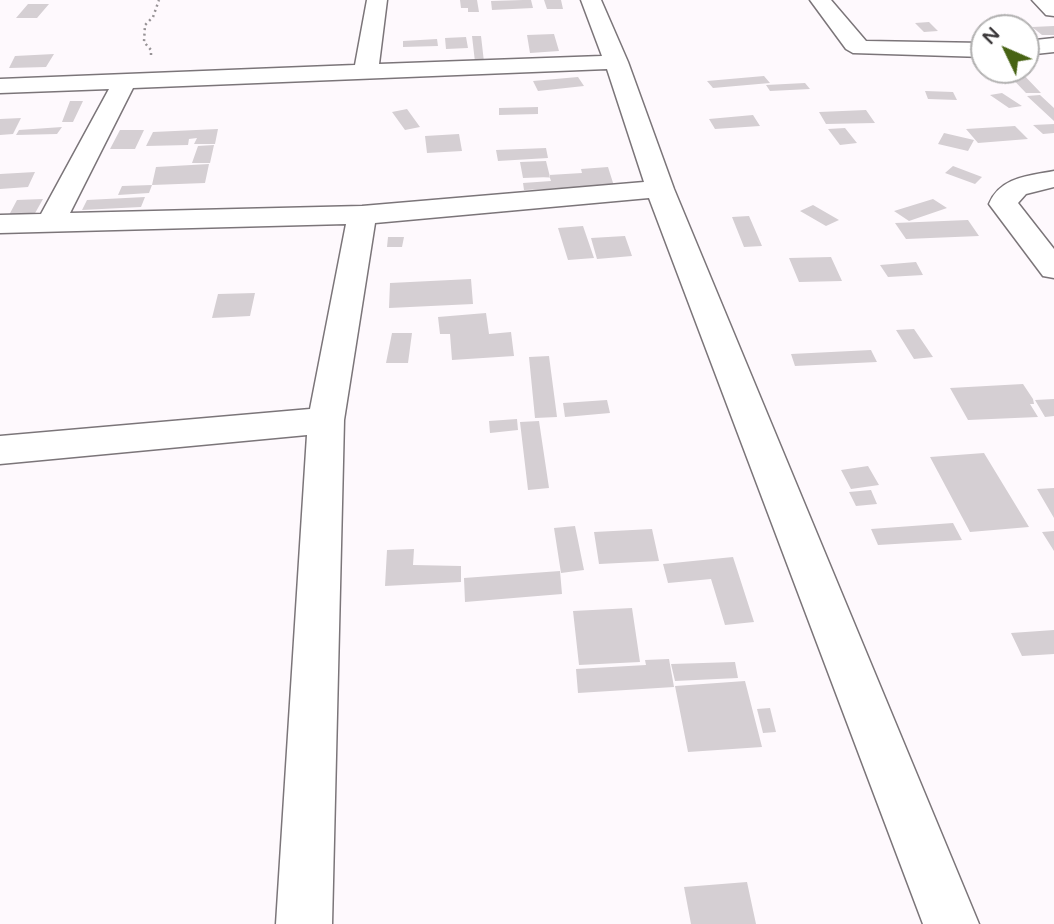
<!DOCTYPE html>
<style>
body{margin:0}
#map{position:relative;width:1054px;height:924px;overflow:hidden;background:#fef9fd;font-family:"Varela Round",sans-serif}
canvas{display:block}
.north{position:absolute;left:970px;top:14px;width:70px;height:70px;box-sizing:border-box;background:#fff;border:2px solid #b2b1b1;border-radius:50%;rotate:314deg;font-size:19px;font-weight:700;line-height:28px;text-align:center;color:#3e3b3d}
.north::after{content:'';display:block;margin:auto;width:24px;height:32px;background:#476314;clip-path:polygon(50% 0,100% 100%,50% 72%,0 100%)}
</style>
<div id="map">
<canvas width="1054" height="924"></canvas>
<div class="north">N</div>
</div>
<script>
const ctx = document.querySelector('canvas').getContext('2d');
ctx.lineJoin = 'round';
function paint(path, color) { ctx.fillStyle = color; ctx.fill(path, 'evenodd'); }
function strokePath(path, color, width, dash) { ctx.strokeStyle = color; ctx.lineWidth = width; ctx.lineCap = dash ? 'butt' : 'round'; ctx.setLineDash(dash || []); ctx.stroke(path); }
paint(new Path2D(`
 M460,0H477L479,12H468V8H461Z
 M523,0H531L533,8L492,10L491,1Z
 M544,0H561L563,9H547Z
 M28,4H49L37,18H16Z
 M929,22L938,31L924,32L915,23Z
 M1054,26V35H1042L1032,27Z
 M554,34L559,51L530,53L527,35Z
 M472,36H481L484,62H475Z
 M466,37L468,48L446,49L445,38Z
 M437,39L438,46L403,47V41Z
 M54,54L46,67L9,68L15,56Z
 M1004,70H1019L1041,93H1026Z
 M764,76L770,83L713,88L707,81Z
 M578,77L584,86L538,91L533,81Z
 M805,83L810,89L770,91L766,85Z
 M925,91L953,92L957,100L928,99Z
 M1002,93L1022,106L1009,108L990,95Z
 M1040,95L1054,108V121L1027,96Z
 M70,101H83L73,122H62Z
 M538,107V114L499,115V108Z
 M407,109L420,127L405,130L392,112Z
 M866,110L875,123L826,124L819,112Z
 M753,115L760,126L715,129L709,119Z
 M21,118L13,134L0,135V119Z
 M1054,124V133L1043,134L1033,125Z
 M1015,126L1028,139L978,143L966,129Z
 M62,127L57,134L16,135L19,130Z
 M845,128L857,143L840,145L828,129Z
 M218,129L215,144H194L197,138L189,139L188,145L146,146L153,132Z
 M120,130H144L135,149H110Z
 M944,133L974,140L968,151L938,144Z
 M459,134L462,151L427,153L425,136Z
 M214,145L210,163H192L198,146Z
 M546,148L548,158L498,161L496,150Z
 M546,161L550,177L523,178L520,162Z
 M209,164L205,183L152,185L149,193L118,195L122,186L152,185L156,167Z
 M953,166L982,177L975,184L945,173Z
 M608,167L614,186L524,190L523,183L551,181L549,175L582,173L581,169Z
 M35,172L28,187L0,189V174Z
 M145,197L141,207L82,210L87,200Z
 M43,199L34,215L8,217L17,200Z
 M933,199L947,208L909,221L894,211Z
 M813,205L839,220L826,226L800,211Z
 M749,216L762,246L744,247L732,217Z
 M968,220L979,236L906,239L895,223Z
 M583,226L594,258L568,260L558,228Z
 M625,236L632,256L597,259L591,238Z
 M388,237H404L402,247H387Z
 M831,257L842,281L799,282L789,258Z
 M916,262L923,275L888,277L880,265Z
 M471,279L473,304L389,308L390,283Z
 M255,293L250,316L212,318L218,294Z
 M486,313L489,334L511,332L514,356L452,360L450,334H440L438,317Z
 M914,329L933,357L914,359L896,330Z
 M392,333H412L408,363H386Z
 M871,350L877,362L795,366L791,354Z
 M549,356L557,417L535,418L529,357Z
 M1023,384L1033,399L1034,404H1030L1038,417L968,420L950,388Z
 M1054,399V416L1045,417L1035,400Z
 M607,400L610,413L565,417L563,403Z
 M517,419L518,430L490,433L489,421Z
 M539,421L549,488L528,490L520,422Z
 M984,453L1029,527L970,532L930,457Z
 M868,466L879,485L851,489L841,470Z
 M1054,488V518L1037,489Z
 M871,490L877,504L856,506L849,492Z
 M953,523L962,540L878,545L871,529Z
 M575,526L584,570L561,573L554,528Z
 M652,529L659,561L599,564L594,532Z
 M1054,531V551L1042,532Z
 M414,549L413,565L461,566V582L385,586L387,550Z
 M733,557L754,622L725,625L711,579L668,583L663,564Z
 M560,571L562,594L465,602L464,578Z
 M632,608L640,662L579,665L573,611Z
 M1054,630V654L1022,656L1011,633Z
 M669,659L674,687L578,693L576,669L646,665L645,660Z
 M735,662L738,678L675,681L671,664Z
 M745,681L762,747L688,752L675,686Z
 M770,708L776,732L763,733L757,709Z
 M747,882L756,924H691L684,887Z`), '#d5cfd3');
const minor = new Path2D(`
 M367,0H387L379,64L602,56L581,0H601L628,62L674,189L979,924H923L649,198L375,223L344,420L332,924H276L307,435L0,464V436L310,409L346,224L0,233V215L41,214L109,89L0,93V79L355,65ZM607,69L644,182L362,206L70,213L133,88Z
 M810,0H831L866,41L984,43V57L853,53L846,49Z
 M1032,0H1054V16L1046,15Z
 M1054,38V52L1026,55V41Z
 M1054,171V187L1026,194L1018,203L1054,249V278L1043,276L989,204C1000,177 1028,176 1054,171Z`);
strokePath(minor, '#7b7579', 3);
strokePath(new Path2D(`
 M151,55V50L144,42L145,25L153,17L159,0`), '#979396', 2.5, [2, 3.5]);
paint(minor, '#fff');
</script>
